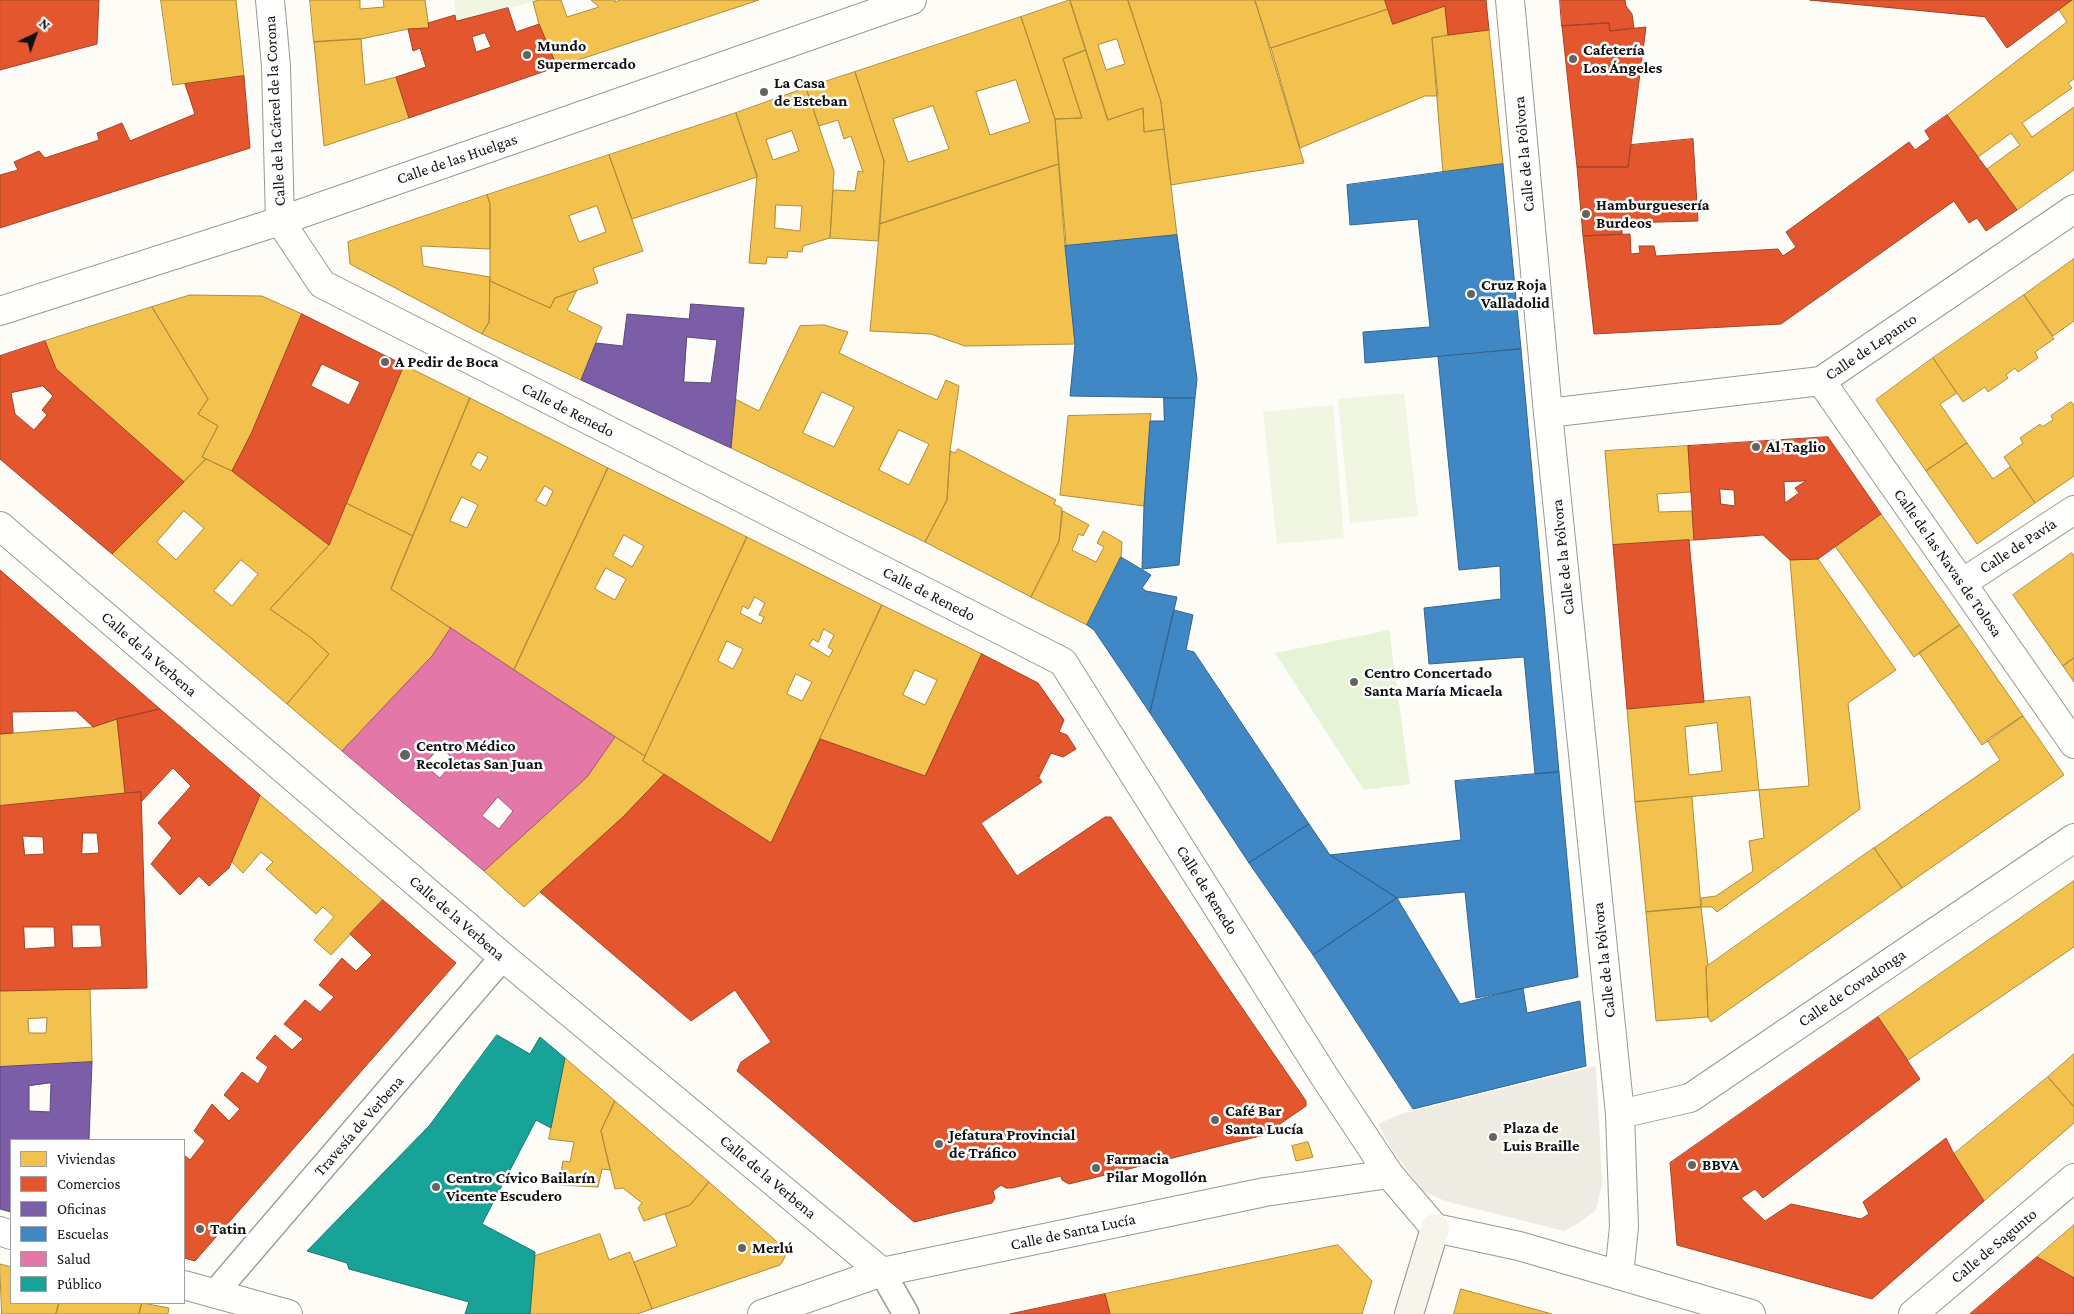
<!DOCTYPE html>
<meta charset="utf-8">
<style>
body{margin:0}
#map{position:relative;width:2074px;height:1314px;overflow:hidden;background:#fdfcf7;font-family:"Crimson Pro",serif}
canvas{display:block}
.legend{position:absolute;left:10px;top:1139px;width:175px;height:165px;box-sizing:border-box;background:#fff;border:1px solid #a0a0a0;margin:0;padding:6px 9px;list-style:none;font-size:15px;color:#111}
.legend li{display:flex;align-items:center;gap:10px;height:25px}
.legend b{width:25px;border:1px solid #a0a0a0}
.north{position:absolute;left:10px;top:10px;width:50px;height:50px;-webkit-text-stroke:4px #fff;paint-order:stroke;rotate:42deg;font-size:14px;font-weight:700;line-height:20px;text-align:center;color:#111}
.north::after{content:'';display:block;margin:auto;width:18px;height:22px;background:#111;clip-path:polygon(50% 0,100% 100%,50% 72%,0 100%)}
</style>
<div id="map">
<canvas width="2074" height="1314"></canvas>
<ul class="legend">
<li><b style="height:14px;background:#f2c14e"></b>Viviendas</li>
<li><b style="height:14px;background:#e4572e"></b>Comercios</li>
<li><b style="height:14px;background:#7b5ea7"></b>Oficinas</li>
<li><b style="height:14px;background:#3f88c5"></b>Escuelas</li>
<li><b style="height:14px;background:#e377a8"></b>Salud</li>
<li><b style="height:14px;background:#17a398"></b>Público</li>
</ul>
<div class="north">N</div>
</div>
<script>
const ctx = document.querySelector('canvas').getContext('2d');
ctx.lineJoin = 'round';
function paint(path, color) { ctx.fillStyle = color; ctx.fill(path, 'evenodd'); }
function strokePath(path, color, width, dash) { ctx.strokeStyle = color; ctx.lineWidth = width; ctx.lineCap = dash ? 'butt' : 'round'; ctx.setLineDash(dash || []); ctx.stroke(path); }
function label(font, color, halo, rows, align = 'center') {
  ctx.font = font + ' "Crimson Pro",serif'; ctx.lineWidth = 5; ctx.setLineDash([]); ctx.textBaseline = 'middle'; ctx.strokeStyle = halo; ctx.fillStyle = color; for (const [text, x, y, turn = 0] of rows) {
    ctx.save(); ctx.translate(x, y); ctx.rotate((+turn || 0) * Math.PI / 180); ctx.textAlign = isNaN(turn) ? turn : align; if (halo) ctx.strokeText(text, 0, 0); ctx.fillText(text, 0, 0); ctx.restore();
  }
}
paint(new Path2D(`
 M1389,630L1410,784L1364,790L1275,653Z`), '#e7f3d7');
paint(new Path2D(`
 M454,0H540L456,21Z
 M1404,393L1418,516L1350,523L1338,399Z
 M1333,405L1344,538L1277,544L1263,412Z`), '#f0f6e1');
paint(new Path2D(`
 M1596,1066L1602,1183L1596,1210L1580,1222L1564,1231L1445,1201L1423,1191L1393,1151L1378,1124L1401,1114Z`), '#edebe2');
const homes = new Path2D(`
 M161,0H236L244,76L173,85Z
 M310,0H360V9L384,7L383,0H425L429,28L408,29L361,39L314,42Z
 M540,0H561L567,17L599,7L591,0H615V2L620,0H759L557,67L539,24L533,2Z
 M1070,0H1128L1161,102L1164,129L1144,132L1143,108L1108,120ZM1117,39L1125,64L1106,70L1098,45Z
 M1070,0L1086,50L1063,59L1082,118L1055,119L1021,17Z
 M1128,0H1255L1304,163L1171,185L1161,102Z
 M1255,0H1385L1388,9L1271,48Z
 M2072,0H2074V79L2068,83L2072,88L2022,123L2032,137L2074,107V170L2017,210L1987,169L2020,145L2011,133L1978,157L1947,115L2067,22L2059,10Z
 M1445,6L1448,35L1432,38L1438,96H1425L1300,148L1271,48L1388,9L1393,24Z
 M1021,17L1055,119L1059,164L880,224L884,161L855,72ZM1016,80L1030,122L990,135L976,92ZM933,106L949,149L908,162L893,119Z
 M1489,30L1503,164L1443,173L1432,38Z
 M361,39L365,85L396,77L409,118L324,146L314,42Z
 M1086,50L1108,120L1143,108L1144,132L1164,129L1177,235L1065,246L1055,119L1082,118L1063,59Z
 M855,72L884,161L878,241L830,238L833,190L855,191L858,171L863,172L851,136L844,139L838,120L819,126L806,88Z
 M806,88L834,171L830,238L803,246L802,252L788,251L787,258L767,257L766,264L749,263L757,175L736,113ZM792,131L799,151L773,160L766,140ZM776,205L802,206L800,231L775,228Z
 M736,113L757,177L632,219L609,155Z
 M609,155L643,251L593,268L598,283L555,298L550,308L490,281V204L487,195ZM597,206L606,232L579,242L569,216Z
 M1059,164L1075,344L965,346L931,334L870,331L880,224Z
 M487,195L490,204V249L421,246L423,266L490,277L489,322L482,334L350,264L348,242Z
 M2074,259V321L2053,336L2024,295Z
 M490,281L550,308L555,298L577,290L567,310L602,327L581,380L482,334L489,322Z
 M190,295L262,296L302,314L251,434L232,471L202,457L218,426L198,414L208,399L152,307Z
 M2024,295L2054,339L2035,352L2038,358L2018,372L2015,368L2006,375L2008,378L1988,392L1985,387L1963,402L1933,358Z
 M152,307L208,399L198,414L218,426L202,457L206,459L184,482L56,369L45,341Z
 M824,325L848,332L839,353L937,400L946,380L959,386L950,451L947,500L925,542L731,448L735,399L759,411L800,326ZM822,392L854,407L834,447L803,433ZM899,430L929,444L909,485L879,470Z
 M1933,358L1957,393L1940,404L1967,443L1926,471L1876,400Z
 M404,365L470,398L413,536L346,503Z
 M470,398L608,468L514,670L391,589ZM478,452L488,457L480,471L471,465ZM545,486L553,491L546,506L536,501ZM462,497L478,505L467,528L450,521Z
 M2071,402L2074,405V476L2035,503L2004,457L2023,443L2020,438L2040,424L2042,427L2053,420L2051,416Z
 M1151,414L1144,506L1060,495L1068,416Z
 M1967,443L1993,479L2010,467L2035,503L1977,544L1926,471Z
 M1688,446L1691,492L1657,494L1659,512L1692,511L1694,540L1613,545L1605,451Z
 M958,449L1056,500L1054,504L1062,508L1059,541L1031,597L925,542L947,500L950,451L955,453Z
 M206,459L232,471L329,545L270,609L310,637L329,654L287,704L112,554ZM184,511L204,528L176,560L157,542ZM241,560L258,574L232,606L214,591Z
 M608,468L747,537L645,756L514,670ZM624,535L644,546L632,567L613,556ZM606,568L626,579L615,600L595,589Z
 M346,503L413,536L391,589L451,628L432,656L342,751L287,704L329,654L310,637L270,609L329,545Z
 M1063,511L1089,525L1083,536L1079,534L1072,550L1096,562L1104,547L1097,543L1103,531L1122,542L1121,557L1087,625L1031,597L1059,541Z
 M1881,514L1960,625L1914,657L1835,546Z
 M747,537L882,605L771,843L643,761ZM755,597L765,603L759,615L764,617L761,624L740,613L743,606L748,609ZM824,629L834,635L828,647L833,650L829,657L809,645L813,639L818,642ZM727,641L743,649L733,669L718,661ZM796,674L812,682L802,701L787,694Z
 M2072,553L2074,556V658L2063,666L2013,595Z
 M1818,559L1896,670L1848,703L1860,809L1717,912L1712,907H1701V898L1716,896L1753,871L1749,841L1764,838L1759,790L1809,786L1790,560Z
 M882,605L982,654L925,776L820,739ZM915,670L937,680L925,705L903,695Z
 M1960,625L2023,716L1982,745L1919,653Z
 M2074,658V682L2063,666Z
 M1750,697L1759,790L1635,802L1627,709ZM1717,723L1722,771L1689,775L1685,727Z
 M2023,716L2064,775L1902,888L1874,848L2000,760L1987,740Z
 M117,719L125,793L0,806V734L93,727Z
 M615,737L645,756L643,761L664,774L623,817L524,907L484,871L587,777Z
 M260,795L383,900L331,955L314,940L334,917L323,907L316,914L266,869L273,862L261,852L243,873L232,862Z
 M1692,797L1701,907L1646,912L1635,802Z
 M1874,848L1902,888L1711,1022L1708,1017L1706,967Z
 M2074,881V947L1908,1060L1878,1017Z
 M1701,907L1708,965L1706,967L1708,1017L1656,1021L1646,912Z
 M90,989L92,1062L0,1067V991ZM47,1018L46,1033H29L28,1019Z
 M2074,1054V1107L2048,1077Z
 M565,1058L615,1101L601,1131L610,1170L602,1169L598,1187L559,1185L563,1161L570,1162L574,1142L549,1139Z
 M2048,1077L2074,1107V1123L1984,1201L1954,1154Z
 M615,1101L709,1182L690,1205L644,1221L638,1208L642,1203L623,1188L615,1189L601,1131Z
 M1308,1142L1313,1157L1296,1161L1292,1146Z
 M709,1182L784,1248L785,1257L780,1265L652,1309L634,1262L677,1246L665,1214L690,1205Z
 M2074,1225V1278L2037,1257Z
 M600,1234L609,1260L630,1252L652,1309L637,1314H530L535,1256Z
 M1338,1245L1372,1281L1362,1314H1110L1105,1294Z
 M0,1264L11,1267V1303H59L56,1314H2Z
 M1461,1289L1552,1314H1454Z
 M59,1303H142L139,1314H56Z
 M142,1303L169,1308L168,1314H139Z`);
paint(homes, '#f2c14e');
strokePath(homes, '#ae8c3c', 1);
const shops = new Path2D(`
 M0,0H99L97,44L0,70Z
 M1385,0H1486L1489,30L1448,35L1445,6L1393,24Z
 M1560,0H1625L1626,6L1632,14L1634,28L1610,31L1609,23L1562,26Z
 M1810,0H2072L2007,48L1985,17Z
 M508,8L516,32L539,24L557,67L409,118L396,77L426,67L420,48L413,51L408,29L429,28L428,23L455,15L456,21ZM485,33L491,47L476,52L472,37Z
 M1609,23L1610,31L1646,27L1628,167H1577L1562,26Z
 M244,76L250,148L0,228V175L18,170L14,162L39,151L45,158L99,140L97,133L122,123L130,141L195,114L185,84Z
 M1947,115L2017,210L1986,231L1977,218L1969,223L1954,201L1781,324L1594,334L1583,236L1630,234L1631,254L1640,253L1639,246H1654L1656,256L1778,249L1783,256L1796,247L1786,232L1909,142L1915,150L1930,139L1925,131Z
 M1693,139L1698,221L1622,223V234L1583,236L1577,167H1628L1631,145Z
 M302,314L404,365L329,545L232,471L251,434ZM322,364L360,382L349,405L311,386Z
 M45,341L56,369L184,482L112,554L0,459V356ZM43,386L53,396L42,410L47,415L34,430L15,414L11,393Z
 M1828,437L1881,514L1818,559L1790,560L1763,535L1694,540L1688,446ZM1806,481L1795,488L1799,493L1785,503L1784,482ZM1720,489L1734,490L1735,506L1721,504Z
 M1689,540L1704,702L1627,709L1613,545Z
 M0,570L114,669L160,709L117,719L93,727L76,711L12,712L13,733L0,734Z
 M982,654L1038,683L1064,720L1059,732L1067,735L1076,749L1063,757L1051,753L1039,777L1037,775L1042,782L981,823L1017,876L1105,817H1111L1306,1101V1106L1264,1135L1069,1184L1062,1180L1061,1176L1012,1188H1006L1001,1185L993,1191L995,1198L992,1203L914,1222L737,1071L741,1062L771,1042L735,990L691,1021L540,892L623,817L664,774L771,843L820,739L925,776Z
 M160,709L260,795L229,868L209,886L199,876L180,895L151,864L172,838L158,823L191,786L173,768L141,802V792L125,793L117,719Z
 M141,792L147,988L0,991V806ZM83,833H97L99,853L82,854ZM23,836L43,837L44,854L25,855ZM72,925H100L102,947L73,948ZM24,927H54L55,947L25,949Z
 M383,900L456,963L195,1261L184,1258V1155L190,1160L205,1141L194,1131L212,1104L229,1121L240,1109L224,1095L242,1072L258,1084L268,1067L256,1058L275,1035L292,1050L303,1039L284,1024L305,1000L320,1012L334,997L319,985L342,958L356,971L372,955L350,934Z
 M1878,1017L1920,1079L1763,1198L1755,1189L1741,1198L1765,1221L1791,1204L1861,1219L1869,1214L1863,1202L1946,1138L1954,1154L1984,1201L1872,1299L1677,1245L1670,1163Z
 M2037,1257L2074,1278V1314H1970Z
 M1105,1294L1110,1314H1010Z`);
paint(shops, '#e4572e');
strokePath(shops, '#a54225', 1);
const offices = new Path2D(`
 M691,304L744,308L731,448L581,380L596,343L623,346L627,314L689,319ZM687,337L717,340L711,383L684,382Z
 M92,1062L89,1140H11V1212L0,1209V1067ZM51,1083L50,1112L29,1111V1086Z`);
paint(offices, '#7b5ea7');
strokePath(offices, '#5b477a', 1);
const schools = new Path2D(`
 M1503,164L1521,349L1365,363L1363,332L1430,327L1418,219L1350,225L1347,185Z
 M1177,235L1197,379L1195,398L1070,396L1075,344L1065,246Z
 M1521,349L1559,772L1535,774L1524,657L1429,664L1424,608L1501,599L1500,566L1459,570L1438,357Z
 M1164,398H1195L1179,565L1142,569L1144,506L1150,421H1164Z
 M1121,557L1151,575L1142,588L1146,591L1177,597L1150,713L1094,630L1087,625Z
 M1174,610L1193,615L1186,650L1194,652L1309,824L1249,863L1150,713Z
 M1559,772L1578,977L1476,998L1465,892L1397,898L1330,855L1461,840L1455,781Z
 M1309,824L1330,855L1397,898L1313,955L1249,863Z
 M1397,898L1460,1004L1523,988L1527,1013L1580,1001L1586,1066L1413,1109L1313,955Z`);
paint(schools, '#3f88c5');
strokePath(schools, '#31648f', 1);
const health = new Path2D(`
 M451,628L615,737L587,777L484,871L342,751L432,656ZM440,747L455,760L440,778L424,765ZM498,797L513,811L499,829L482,816Z`);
paint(health, '#e377a8');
strokePath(health, '#a4587b', 1);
const public = new Path2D(`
 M497,1035L530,1054L540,1037L565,1058L551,1128L536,1120L482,1224L535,1252L530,1314H465L469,1302L349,1269L347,1263L307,1251L429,1126Z`);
paint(public, '#17a398');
strokePath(public, '#157770', 1);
const pedestrian = new Path2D(`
 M882,1272L906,1314
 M214,1294L503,957`);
const minor = new Path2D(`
 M270,0L276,66L280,221
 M1821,381L2074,744
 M1548,413L1821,381L2074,209
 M0,526L503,957L882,1272
 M1962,583L2074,510
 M1620,1114L1690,1098L2074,838
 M0,1231L11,1235
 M1619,1275L1751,1314
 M184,1285L288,1314
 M762,1314L882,1272L1265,1192L1389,1174
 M1913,1314L2074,1178`);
const tertiary = new Path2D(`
 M280,221L322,284L1063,662L1324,1076L1389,1174L1435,1228L1519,1246L1619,1275L1624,1227L1620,1114L1548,413L1510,0
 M0,311L280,221L912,0`);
const secondary = new Path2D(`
 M1409,1314L1435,1228`);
strokePath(pedestrian, '#979795', 28);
strokePath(minor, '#979795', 30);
strokePath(tertiary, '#979795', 30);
strokePath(secondary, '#8e8d8b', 30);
strokePath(pedestrian, '#fffffe', 25);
strokePath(minor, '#fffffe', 28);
strokePath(tertiary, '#fffffe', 28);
strokePath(secondary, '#f6f4eb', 28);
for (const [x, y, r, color] of [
 [527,55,5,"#646362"],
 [1573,59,5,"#646362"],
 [764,92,5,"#646362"],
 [1586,214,5,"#646362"],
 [1471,294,5,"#646362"],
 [385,362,5,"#646362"],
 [1756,447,5,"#646362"],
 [1354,682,5,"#646362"],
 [405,755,6,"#646362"],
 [1215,1120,5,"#646362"],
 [1493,1137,5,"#646362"],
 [939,1144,5,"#646362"],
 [1692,1165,5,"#646362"],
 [1096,1168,5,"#646362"],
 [436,1187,5,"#646362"],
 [200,1229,5,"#646362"],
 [742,1248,5,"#646362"]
]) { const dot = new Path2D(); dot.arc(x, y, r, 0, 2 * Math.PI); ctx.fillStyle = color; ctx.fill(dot); strokePath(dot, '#fff', 2); }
label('bold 16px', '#111', '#fff', [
 ["Mundo",537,46],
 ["Supermercado",537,64],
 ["Cafetería",1583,50],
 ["Los Ángeles",1583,68],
 ["La Casa",774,83],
 ["de Esteban",774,101],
 ["Hamburguesería",1596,205],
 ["Burdeos",1596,223],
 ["Cruz Roja",1481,285],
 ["Valladolid",1481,303],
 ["A Pedir de Boca",395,362],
 ["Al Taglio",1766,447],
 ["Centro Concertado",1364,673],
 ["Santa María Micaela",1364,691],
 ["Centro Médico",416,746],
 ["Recoletas San Juan",416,764],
 ["Café Bar",1225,1111],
 ["Santa Lucía",1225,1129],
 ["Plaza de",1503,1128],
 ["Luis Braille",1503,1146],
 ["Jefatura Provincial",949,1135],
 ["de Tráfico",949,1153],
 ["Farmacia",1106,1159],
 ["Pilar Mogollón",1106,1177],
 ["BBVA",1702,1165],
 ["Centro Cívico Bailarín",446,1178],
 ["Vicente Escudero",446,1196],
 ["Tatin",210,1229],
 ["Merlú",752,1248]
], 'left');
label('16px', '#111', '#fff', [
 ["Calle de la Cárcel de la Corona",275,111,-93],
 ["Calle de la Pólvora",1524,154,-95],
 ["Calle de las Huelgas",457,159,-19],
 ["Calle de Lepanto",1871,347,-34],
 ["Calle de Renedo",568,410,27],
 ["Calle de Pavía",2018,546,-33],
 ["Calle de la Pólvora",1563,557,-96],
 ["Calle de las Navas de Tolosa",1948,563,55],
 ["Calle de Renedo",929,594,27],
 ["Calle de la Verbena",149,654,41],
 ["Calle de Renedo",1207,890,58],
 ["Calle de la Verbena",457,918,41],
 ["Calle de la Pólvora",1604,960,-96],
 ["Calle de Covadonga",1852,988,-34],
 ["Travesía de Verbena",359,1126,-49],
 ["Calle de la Verbena",768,1177,40],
 ["Calle de Santa Lucía",1073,1232,-12],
 ["Calle de Sagunto",1994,1246,-40]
]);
</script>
